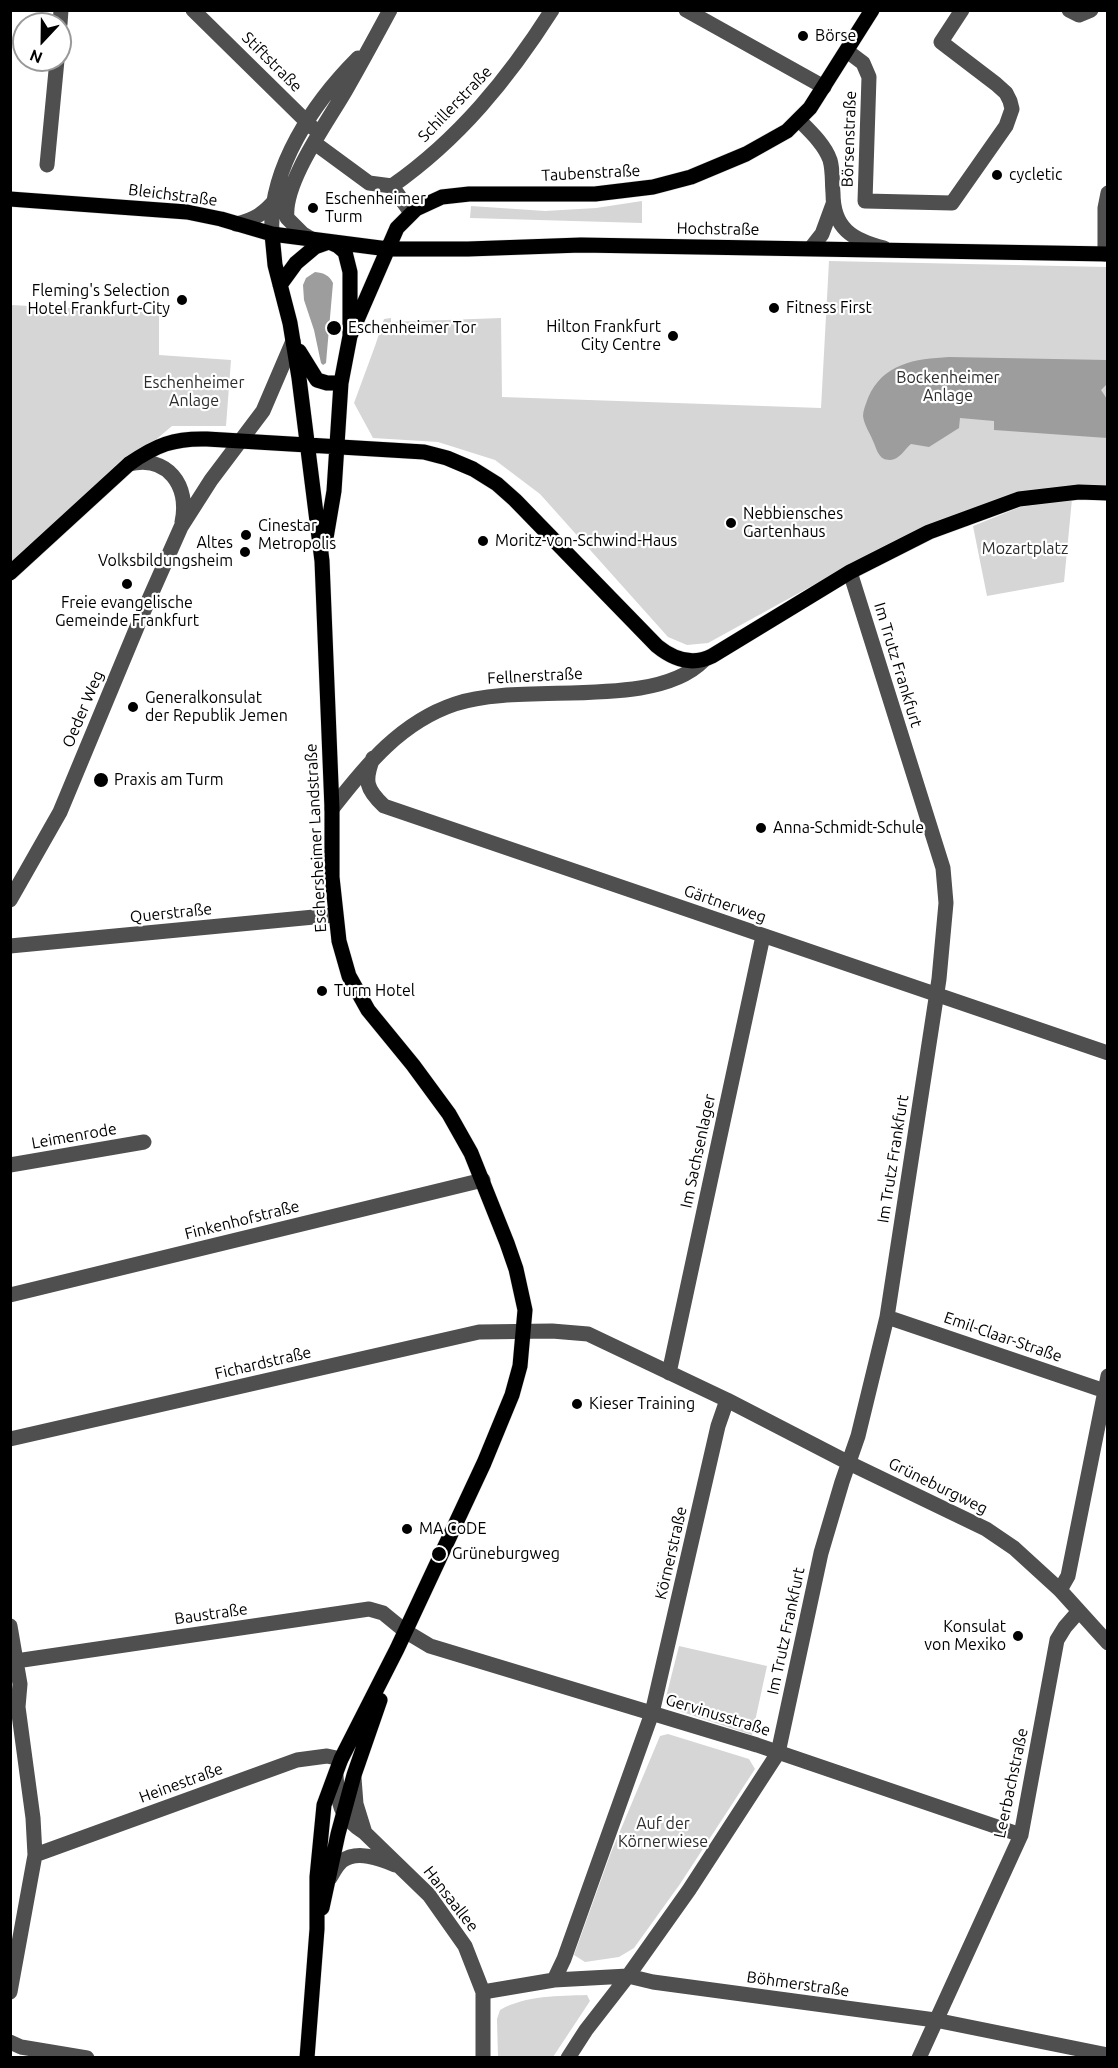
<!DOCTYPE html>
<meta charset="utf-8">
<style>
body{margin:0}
#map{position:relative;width:1118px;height:2068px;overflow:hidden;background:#fff;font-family:Ubuntu,sans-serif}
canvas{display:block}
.frame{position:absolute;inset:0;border:12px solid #000;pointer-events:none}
.north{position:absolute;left:12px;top:12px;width:60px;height:60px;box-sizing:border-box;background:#fff;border:2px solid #999;border-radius:50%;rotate:202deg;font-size:16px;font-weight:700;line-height:24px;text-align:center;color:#000}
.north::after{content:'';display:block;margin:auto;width:21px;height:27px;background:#000;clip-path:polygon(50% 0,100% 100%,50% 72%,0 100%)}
</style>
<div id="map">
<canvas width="1118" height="2068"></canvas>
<div class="frame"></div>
<div class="north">N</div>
</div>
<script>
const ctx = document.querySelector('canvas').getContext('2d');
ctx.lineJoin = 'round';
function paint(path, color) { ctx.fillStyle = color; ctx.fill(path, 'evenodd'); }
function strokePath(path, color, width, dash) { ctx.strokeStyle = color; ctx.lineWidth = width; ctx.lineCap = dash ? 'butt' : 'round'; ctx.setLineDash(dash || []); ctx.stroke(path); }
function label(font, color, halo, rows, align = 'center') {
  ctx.font = font + ' Ubuntu,sans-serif'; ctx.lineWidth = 4.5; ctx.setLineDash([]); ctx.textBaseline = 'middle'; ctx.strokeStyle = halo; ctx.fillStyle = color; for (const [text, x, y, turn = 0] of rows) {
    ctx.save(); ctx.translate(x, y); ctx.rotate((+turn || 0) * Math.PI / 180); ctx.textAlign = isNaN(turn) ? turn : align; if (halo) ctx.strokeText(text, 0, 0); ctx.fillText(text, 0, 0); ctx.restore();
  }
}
paint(new Path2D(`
 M642,201V223L470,218L471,206L545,211L596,208Z
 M829,261L1107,267V488L1089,485L1020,492L848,566L708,643L687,645L668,637L540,494L495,460L438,442L373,438L354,403L375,346L384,319L391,318V322L501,318L502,397L821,408Z
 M11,305L159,313V355L231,360L226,426H172L11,563Z
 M1072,499L1064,582L987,596L973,526L1020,507Z
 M679,1646L767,1666L752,1735L667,1707L665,1701Z
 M668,1734L749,1759L755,1769L680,1884L634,1948L619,1957L585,1962L574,1955L610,1855L660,1736Z
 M587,1995L590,2001L553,2057H498L497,2019L500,2010C526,1995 559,1996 587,1995Z`), '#d6d6d6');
paint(new Path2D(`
 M315,272C324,273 329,275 333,283L326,363L323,365L321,363L314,330L304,300L303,285L306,278Z
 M949,357L1107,360V384L1101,390L1107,399V438L994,430V421L960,418L959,428L929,447L911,444C905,449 899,460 890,460C878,460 877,449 873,441C870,433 864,425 863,416C863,410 866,404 868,398C883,363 915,359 949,357Z`), '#9d9d9d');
const major = new Path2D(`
 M10,199L187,212L221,219L272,234L388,249H468L581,245L1108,254
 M272,234L275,265L290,323L299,378L322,561L332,809V877L339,941L349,976L368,1010L413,1065L449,1114L471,1153L507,1243L516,1269L525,1310L520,1366L512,1395L484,1463L397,1649L341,1759L324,1805L317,1877V1929L307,2058
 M280,285L296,263L315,247L329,242L338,246L345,252L350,272V336L341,383L334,491L325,544
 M350,336L397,228L416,209L442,197L469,194H595L653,187L691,177L746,154L787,131L810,108L872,10
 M299,351L317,380L327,383H341
 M10,573L129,464C156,445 174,438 207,439L424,452L447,458L473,469L497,484L515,500L657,646C673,659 692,666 712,656L850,572L929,532L1019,499L1079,492L1108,493
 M322,1908L338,1834L354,1775L380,1700`);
strokePath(major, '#dbdbdb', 16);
strokePath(new Path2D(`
 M193,10L313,128
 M686,10L824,87
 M1069,10L1079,15L1091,10
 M60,24L61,10
 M847,51L863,63L869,77L865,201L952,203L1006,126L1012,109L1010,101L1006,93L996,84L941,42L962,10
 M799,120C810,131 825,145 830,160C833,170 832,182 833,193C833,228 852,240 884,248
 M320,147L369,183L392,186
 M47,165L57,60
 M392,186C459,139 508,79 552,10
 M392,186L411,213
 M236,224C254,220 265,213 276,199
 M272,234C268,169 314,102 358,58
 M313,240L303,234L287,218C283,182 329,120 347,88C362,62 376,36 390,10
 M811,248L822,234L833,204
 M1105,254V208L1108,193
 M129,464C167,455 190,485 182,522
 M373,758C364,781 366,789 384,806L1108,1053
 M332,809C366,765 401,722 455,704C523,681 653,711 703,661
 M10,900L60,812L142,615L181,527L211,480L263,411L293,341
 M10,946L335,915
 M10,1165L144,1142
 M10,1295L483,1180
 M887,1317L1108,1392
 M669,1373L763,936
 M10,1439L479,1332L552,1331L588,1334L727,1400L849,1463L986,1529L1014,1548L1060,1590L1108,1643
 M1060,1590L1068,1576L1108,1376
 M10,1626L20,1684L18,1707L33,1818L35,1855L10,1992
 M16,1661L369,1609L383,1613L405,1631L430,1646L757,1745L1021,1835
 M336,1776C338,1805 340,1817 365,1833L429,1895L465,1946L483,1992V2058
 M354,1778L356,1804L365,1833
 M35,1855L297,1760L327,1756L341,1759
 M330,1878C333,1873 337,1865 342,1861C356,1850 380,1858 395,1865
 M554,1980L564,1959L652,1713L718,1426L727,1400
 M483,1992L554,1980L628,1976L653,1982L935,2020L1108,2055
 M10,2042L21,2047L87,2058
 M568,2058L586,2030L628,1976L689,1890L778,1753L821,1553L842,1482L858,1436L887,1317L939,979L946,903L943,868L850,572
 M919,2058L1021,1835L1057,1640L1065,1627L1079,1611`), '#4f4f4f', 15);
strokePath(major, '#000', 15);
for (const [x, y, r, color] of [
 [803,36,6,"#000"],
 [997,175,6,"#000"],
 [313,208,6,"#000"],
 [182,300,6,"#000"],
 [774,308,6,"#000"],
 [334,328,8,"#000"],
 [673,336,6,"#000"],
 [731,523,6,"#000"],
 [246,535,6,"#000"],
 [483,541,6,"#000"],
 [245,552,6,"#000"],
 [127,584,6,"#000"],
 [133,707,6,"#000"],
 [101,780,8,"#000"],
 [761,828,6,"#000"],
 [322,991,6,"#000"],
 [577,1404,6,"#000"],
 [407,1529,6,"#000"],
 [439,1554,8,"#000"],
 [1018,1636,6,"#000"]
]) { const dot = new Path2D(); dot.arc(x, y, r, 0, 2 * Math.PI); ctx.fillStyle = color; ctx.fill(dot); strokePath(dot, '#fff', 2); }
label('16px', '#000', '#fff', [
 ["Börse",815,36],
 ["cycletic",1009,175],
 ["Eschenheimer",325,199],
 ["Turm",325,217],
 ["Fleming's Selection",170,291,"right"],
 ["Hotel Frankfurt-City",170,309,"right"],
 ["Fitness First",786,308],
 ["Hilton Frankfurt",661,327,"right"],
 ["City Centre",661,345,"right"],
 ["Eschenheimer Tor",348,328],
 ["Nebbiensches",743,514],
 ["Gartenhaus",743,532],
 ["Cinestar",258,526],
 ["Metropolis",258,544],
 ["Moritz-von-Schwind-Haus",495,541],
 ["Altes",233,543,"right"],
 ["Volksbildungsheim",233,561,"right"],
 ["Freie evangelische",127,603,"center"],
 ["Gemeinde Frankfurt",127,621,"center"],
 ["Generalkonsulat",145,698],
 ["der Republik Jemen",145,716],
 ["Praxis am Turm",114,780],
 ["Anna-Schmidt-Schule",773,828],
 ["Turm Hotel",334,991],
 ["Kieser Training",589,1404],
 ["MA CoDE",419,1529],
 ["Grüneburgweg",452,1554],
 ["Konsulat",1006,1627,"right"],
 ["von Mexiko",1006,1645,"right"]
], 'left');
label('16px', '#000', '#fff', [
 ["Stiftstraße",272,62,45],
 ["Schillerstraße",455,104,-46],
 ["Börsenstraße",849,139,-88],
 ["Taubenstraße",591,173,-3],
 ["Bleichstraße",173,195,7],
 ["Hochstraße",718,229,1],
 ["Im Trutz Frankfurt",898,665,73],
 ["Fellnerstraße",535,676,-3],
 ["Oeder Weg",83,709,-67],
 ["Eschersheimer Landstraße",316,838,-93],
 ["Gärtnerweg",725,904,19],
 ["Querstraße",171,913,-6],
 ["Leimenrode",74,1136,-10],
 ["Im Sachsenlager",698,1151,-78],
 ["Im Trutz Frankfurt",893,1159,-81],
 ["Finkenhofstraße",242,1220,-14],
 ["Emil-Claar-Straße",1003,1337,19],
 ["Fichardstraße",263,1363,-13],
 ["Grüneburgweg",938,1486,26],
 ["Körnerstraße",671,1553,-77],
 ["Baustraße",211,1614,-8],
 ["Im Trutz Frankfurt",786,1631,-78],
 ["Gervinusstraße",718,1715,17],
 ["Heinestraße",181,1783,-20],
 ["Leerbachstraße",1011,1783,-78],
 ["Hansaallee",451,1899,52],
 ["Böhmerstraße",798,1984,8]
]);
label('16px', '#2d2d2d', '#fff', [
 ["Bockenheimer",948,378],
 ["Anlage",948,396],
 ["Eschenheimer",194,383],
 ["Anlage",194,401],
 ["Mozartplatz",1025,549],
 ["Auf der",663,1824],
 ["Körnerwiese",663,1842]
]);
</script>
